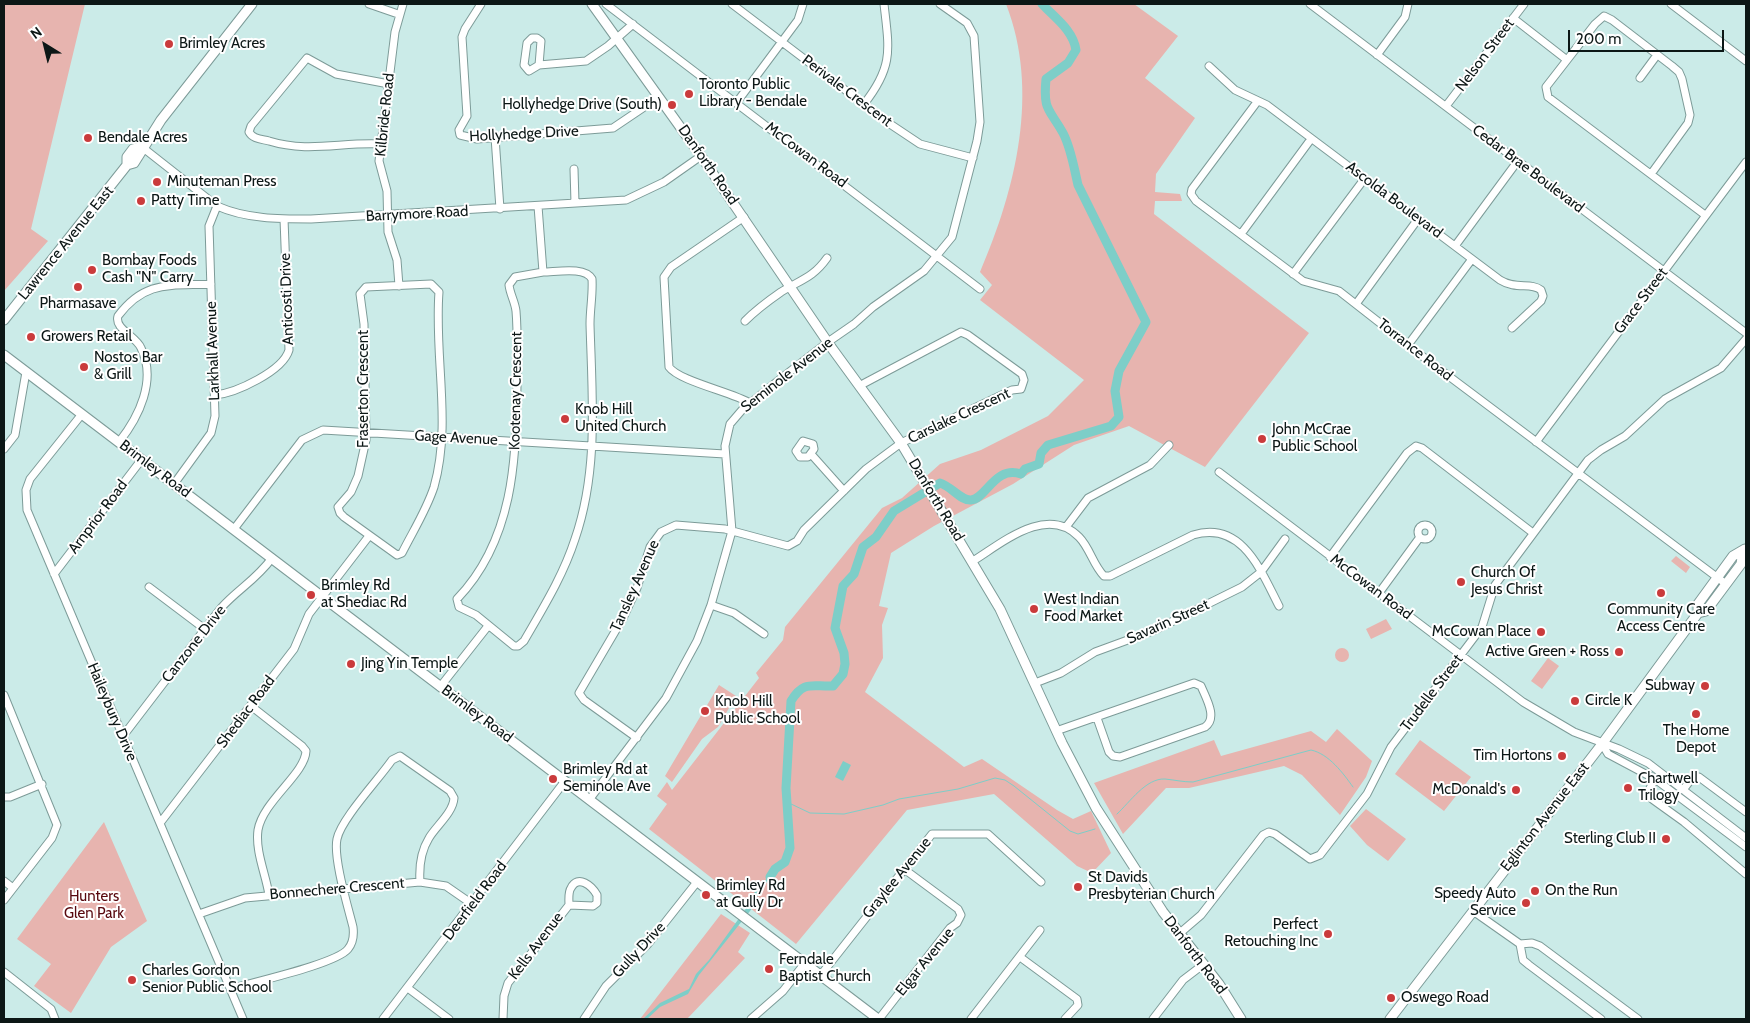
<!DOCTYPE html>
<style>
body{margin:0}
#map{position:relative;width:1750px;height:1023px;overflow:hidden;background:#cbebe8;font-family:Cabin,sans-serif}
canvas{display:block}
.frame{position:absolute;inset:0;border:5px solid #0c1716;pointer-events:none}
.north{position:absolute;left:20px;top:20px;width:50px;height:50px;-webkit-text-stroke:4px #fff;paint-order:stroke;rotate:324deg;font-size:14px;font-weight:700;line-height:20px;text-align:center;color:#0c1716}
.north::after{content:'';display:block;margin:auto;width:18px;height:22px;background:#0c1716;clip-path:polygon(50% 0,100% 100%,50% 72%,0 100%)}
.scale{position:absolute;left:1568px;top:30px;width:156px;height:22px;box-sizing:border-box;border:2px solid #0c1716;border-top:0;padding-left:6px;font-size:15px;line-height:18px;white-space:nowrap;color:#0c1716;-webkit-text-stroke:4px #fff;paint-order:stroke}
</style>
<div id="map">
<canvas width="1750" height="1023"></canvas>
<div class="frame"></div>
<div class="north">N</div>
<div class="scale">200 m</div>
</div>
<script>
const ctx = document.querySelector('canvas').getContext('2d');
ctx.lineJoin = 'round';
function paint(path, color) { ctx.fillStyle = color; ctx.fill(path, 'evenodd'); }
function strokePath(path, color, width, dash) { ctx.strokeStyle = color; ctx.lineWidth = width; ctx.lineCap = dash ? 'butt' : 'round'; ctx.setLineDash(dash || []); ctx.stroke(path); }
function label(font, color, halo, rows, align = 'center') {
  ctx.font = font + ' Cabin,sans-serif'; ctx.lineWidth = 4; ctx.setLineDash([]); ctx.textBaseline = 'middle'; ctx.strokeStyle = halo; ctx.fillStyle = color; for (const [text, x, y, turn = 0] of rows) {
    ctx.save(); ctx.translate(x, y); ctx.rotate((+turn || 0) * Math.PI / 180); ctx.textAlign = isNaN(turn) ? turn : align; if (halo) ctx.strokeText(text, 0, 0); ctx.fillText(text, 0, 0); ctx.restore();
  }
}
paint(new Path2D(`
 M4,4H85L31,229L48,241L4,291Z
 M1006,4H1134L1178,36L1145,78L1195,118L1156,174L1155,192L1180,194L1182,201H1155L1154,214L1309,333L1205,467L1129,426L1074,445L1013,484L934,526L891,553L879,606L888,608L882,625L883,658L865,692L964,767L982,759L1057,810L1073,819L1091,811L1111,853L1092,873L1077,866L994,794L907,810L796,944L649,829L667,804L657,796L667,782L672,790L759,678L756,673L783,640L785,627L882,508L902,498L940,464L981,450L1048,416L1084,380L980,300L992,285L980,272C1016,189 1040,91 1006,4Z
 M1676,556L1690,567L1686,573L1671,561Z
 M1386,619L1392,629L1371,639L1366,629Z
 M1335 655a7 7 0 1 1 14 0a7 7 0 1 1-14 0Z
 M1548,658L1559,666L1542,689L1531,681Z
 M719,685L736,696L718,727L702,739L672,782L665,776Z
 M1337,729L1372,761L1366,777L1340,815L1302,775L1284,766L1189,788H1166L1123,834L1094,783L1214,740L1221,756L1311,731L1326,742Z
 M1420,740L1471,777L1444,811L1395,774Z
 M1366,809L1406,839L1388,861L1367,845L1350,826Z
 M104,822L147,921L111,947L71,1013L34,986L51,964L17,939Z
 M721,914L750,933L738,952L745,958L687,1019H640Z`), '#e7b4af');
paint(new Path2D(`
 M843,761L851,765L843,781L835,777Z
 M775,869C770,881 755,894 754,906L699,975L688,994L660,1007L647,1019H643L660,1003L689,989L696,974L709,960L750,903L754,893Z`), '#7dcec8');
strokePath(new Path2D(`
 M789,803L810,813L844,814L883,805L899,799L958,789L995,778L1005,780L1014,786L1070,831L1078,834L1095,829
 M1117,814C1130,802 1146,778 1165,779C1175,780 1183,782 1193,782L1311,750C1329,754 1343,773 1353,787`), '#7dcec8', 1);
strokePath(new Path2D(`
 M770,877L775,869L785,862L790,848L786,788L791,701C804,680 812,687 833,686L843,674L845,664L844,653L835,628L843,586L854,574L863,547L876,537L894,511L940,483C951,486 961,501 971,500C986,499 995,465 1021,474L1025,469L1039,464L1041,453L1048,445L1111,426L1119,417L1115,391L1119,371L1146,322L1078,185C1074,168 1071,148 1063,133C1049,108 1043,111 1046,79L1068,63L1076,50C1073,30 1055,18 1042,4`), '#7dcec8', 9);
const minor = new Path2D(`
 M369,4L398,14
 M481,4L465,29L462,37L467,116L459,130L460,135L477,139L613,128L659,97
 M606,4L980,289
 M732,4L890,124L920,144L973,158
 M1310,4L1746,333
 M1671,4L1746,61
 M1513,18L1567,60
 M1377,55L1405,17L1408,4
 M539,65L541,41L537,38H532L527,43L524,65L529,71L539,65L586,61L608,46L633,24
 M1209,66L1235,90L1267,105L1500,280C1516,290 1531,282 1541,290L1543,296L1541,301L1512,328
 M1640,78L1657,55
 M737,102L798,20L803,4
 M1257,102L1192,189L1191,194L1196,201L1303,281L1339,291L1426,359L1726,584
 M864,104C894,66 889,49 884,4
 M1446,106L1524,4
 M495,137L500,209
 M380,144C341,142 308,153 269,141C261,139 253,139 249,132L251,126L307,58L336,74L389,84
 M142,147L217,206C246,219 279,219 311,219L626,200L664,182L701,156
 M574,169L575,203
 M1651,174L1688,123L1690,115L1682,79L1679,72L1672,66L1612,20L1604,16L1595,24L1546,87L1548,97L1705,215
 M538,206L543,272
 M744,217L671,267L664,277L669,367C679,381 731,392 750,403
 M1241,234L1311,139
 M1455,246L1517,162
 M543,272C556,272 585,266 592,279C593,294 590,309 590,324C592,396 599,470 575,539C563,576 543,608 524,641L518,646H514L476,615L459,607L457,599C513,541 517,459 517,383C517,359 518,335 516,311C515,302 510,294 509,285L515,277Z
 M1293,274L1365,178
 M431,284L439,292C434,357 452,424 434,487C426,511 413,531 402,553L397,555L344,517L340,513L338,507L351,492L358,476L366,440L364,324L360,294L366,287Z
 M399,286L397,260L388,232L387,191L379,161L395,32L403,4
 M1356,304L1418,219
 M745,321C756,310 768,301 781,292C800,280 813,278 827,258
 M1408,345L1472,259
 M215,395C236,393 283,371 289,350L284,219
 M82,414L30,479L26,490L27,510L243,1019
 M803,441L813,444L814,449L808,457H800L796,451Z
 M119,442C139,417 157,380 141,348C136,336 114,329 118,316C145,280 170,286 211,284
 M1536,442L1746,162
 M4,449L15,435L26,372
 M811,454L844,491
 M1219,472L1523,702L1574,732L1619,749L1648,763L1746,838
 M174,484L211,433L215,416L209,226L217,206
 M1418 532a7 7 0 1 1 14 0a7 7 0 1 1-14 0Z
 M1066,527L1088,498L1150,465L1169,445
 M234,529L302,440L323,430L725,454
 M1330,557L1407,453L1416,446L1422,448L1533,533
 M973,561C1002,543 1047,504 1079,537C1090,548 1093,565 1104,576H1110L1193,535C1242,520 1261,571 1279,606
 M54,574L142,459
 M149,587L206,630
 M1379,593L1420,537
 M711,605L734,613L764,634
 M1035,683L1061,673L1095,652L1155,630L1242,587L1261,572L1285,539
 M440,687L488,626
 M4,695L57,825L52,838L4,900
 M251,706L302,746L306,751C305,774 263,801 258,830C255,851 266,875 269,895
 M1056,731L1194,683L1201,686C1206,698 1218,718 1205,727L1120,757L1113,756L1109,752L1097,718
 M123,736L221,608C238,589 256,580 272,558
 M637,738L584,700L579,693L623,618L637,588L650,547L661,532L676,525L725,529L788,546L797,541L804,530L866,469L901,443L1012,390L1021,389L1024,380L1022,374L968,335L961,332L859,386
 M1602,744L1608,754L1655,779L1746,847
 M1655,779L1648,792L1652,799L1684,822L1746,874
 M1683,790L1692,778L1699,777L1746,812
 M4,797H10L42,784
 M589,800L666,698L697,641L711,605L732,531L725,446L730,424L742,410L779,380L828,342L854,324L873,307L924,271L952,237L977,141L980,122L974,36L967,23L940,4
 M160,823L294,649L309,614L369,536
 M4,881L13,888
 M1473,911L1520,944L1532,943L1540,946L1638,1019
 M199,914L245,898L420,882L446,886L472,904
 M1180,933L1201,915L1263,835L1269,832L1275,834L1310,859L1320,855L1367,794L1391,747L1482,627L1495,585L1588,460L1601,450L1625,436L1665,399L1721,368L1746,339
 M1520,944L1523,960L1529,965L1601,1019
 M1020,957L1077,999L1078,1005L1065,1019
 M4,972L51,1009L55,1019
 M820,976L932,834H988L1041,882
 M231,989C253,982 336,964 348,949C353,943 354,935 353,927C348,907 333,858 337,839C341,819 379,779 392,760L400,756L450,791L454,798C453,813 436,826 429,838C421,851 419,867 420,882
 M409,989L449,1019
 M383,1019L565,781
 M503,1019L504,996L508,983L569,905C569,900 568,892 571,888C578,874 592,886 597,895V903L593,906L569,905
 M584,1019L606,986L648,944L697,882
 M751,1019L783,991L805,963
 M879,1019L950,928L957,923L961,915L958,909L904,869
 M971,1019L1040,930
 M1153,1019L1183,980L1204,964`);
const major = new Path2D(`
 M592,4L701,156L831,347L901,443L1000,609L1062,743L1096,808L1163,912L1219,984L1241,1019
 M127,165V157L133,149L142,147
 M4,320L127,165L134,163L161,120L252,4
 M4,355L878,1019
 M1698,613V604L1733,556L1745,549
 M1390,1019L1602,744L1698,613L1706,611L1741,564L1743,551`);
strokePath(minor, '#7d9b98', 9);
strokePath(major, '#7d9b98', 11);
strokePath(minor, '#fff', 7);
strokePath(major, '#fff', 9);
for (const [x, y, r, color] of [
 [169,44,5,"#ca3b3c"],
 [689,94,5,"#ca3b3c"],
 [672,105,5,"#ca3b3c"],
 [88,138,5,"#ca3b3c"],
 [157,182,5,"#ca3b3c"],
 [141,201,5,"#ca3b3c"],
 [92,270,5,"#ca3b3c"],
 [78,287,5,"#ca3b3c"],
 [31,337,5,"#ca3b3c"],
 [84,367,5,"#ca3b3c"],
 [565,419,5,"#ca3b3c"],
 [1262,439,5,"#ca3b3c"],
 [1461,582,5,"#ca3b3c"],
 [1661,593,5,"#ca3b3c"],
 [311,595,5,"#ca3b3c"],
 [1034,609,5,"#ca3b3c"],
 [1541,632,5,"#ca3b3c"],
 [1619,652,5,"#ca3b3c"],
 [351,664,5,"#ca3b3c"],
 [1705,686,5,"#ca3b3c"],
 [1575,701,5,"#ca3b3c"],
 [705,711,5,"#ca3b3c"],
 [1696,714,5,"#ca3b3c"],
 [1562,756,5,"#ca3b3c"],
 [553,779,5,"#ca3b3c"],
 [1628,788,5,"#ca3b3c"],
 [1516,790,5,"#ca3b3c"],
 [1666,839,5,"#ca3b3c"],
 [1078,887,5,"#ca3b3c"],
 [1535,891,5,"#ca3b3c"],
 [706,895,5,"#ca3b3c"],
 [1526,903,5,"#ca3b3c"],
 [1328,934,5,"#ca3b3c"],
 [769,969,5,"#ca3b3c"],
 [132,980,5,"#ca3b3c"],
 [1391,998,5,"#ca3b3c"]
]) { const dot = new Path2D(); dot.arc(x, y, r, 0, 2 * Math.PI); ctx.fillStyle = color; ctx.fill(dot); strokePath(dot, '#fff', 2); }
label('15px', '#0c1716', '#fff', [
 ["Brimley Acres",179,44],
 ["Toronto Public",699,85],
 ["Library - Bendale",699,102],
 ["Hollyhedge Drive (South)",662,105,"right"],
 ["Bendale Acres",98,138],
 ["Minuteman Press",167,182],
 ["Patty Time",151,201],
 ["Bombay Foods",102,261],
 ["Cash \"N\" Carry",102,278],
 ["Pharmasave",78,304,"center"],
 ["Growers Retail",41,337],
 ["Nostos Bar",94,358],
 ["& Grill",94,375],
 ["Knob Hill",575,410],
 ["United Church",575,427],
 ["John McCrae",1272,430],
 ["Public School",1272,447],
 ["Church Of",1471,573],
 ["Jesus Christ",1471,590],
 ["Brimley Rd",321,586],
 ["at Shediac Rd",321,603],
 ["West Indian",1044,600],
 ["Food Market",1044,617],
 ["Community Care",1661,610,"center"],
 ["Access Centre",1661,627,"center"],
 ["McCowan Place",1531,632,"right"],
 ["Active Green + Ross",1609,652,"right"],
 ["Jing Yin Temple",361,664],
 ["Subway",1695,686,"right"],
 ["Circle K",1585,701],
 ["Knob Hill",715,702],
 ["Public School",715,719],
 ["The Home",1696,731,"center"],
 ["Depot",1696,748,"center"],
 ["Tim Hortons",1552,756,"right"],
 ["Brimley Rd at",563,770],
 ["Seminole Ave",563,787],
 ["Chartwell",1638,779],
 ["Trilogy",1638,796],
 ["McDonald's",1506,790,"right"],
 ["Sterling Club II",1656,839,"right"],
 ["St Davids",1088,878],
 ["Presbyterian Church",1088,895],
 ["Brimley Rd",716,886],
 ["at Gully Dr",716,903],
 ["On the Run",1545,891],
 ["Speedy Auto",1516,894,"right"],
 ["Service",1516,911,"right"],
 ["Perfect",1318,925,"right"],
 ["Retouching Inc",1318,942,"right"],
 ["Ferndale",779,960],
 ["Baptist Church",779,977],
 ["Charles Gordon",142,971],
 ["Senior Public School",142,988],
 ["Oswego Road",1401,998]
], 'left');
label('15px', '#0c1716', '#fff', [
 ["Nelson Street",1485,55,-53],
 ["Perivale Crescent",847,91,37],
 ["Kilbride Road",385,115,-84],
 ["Hollyhedge Drive",524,134,-3],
 ["McCowan Road",806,155,37],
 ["Danforth Road",708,165,55],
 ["Cedar Brae Boulevard",1528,169,37],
 ["Ascolda Boulevard",1394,200,37],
 ["Barrymore Road",417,214,-3],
 ["Lawrence Avenue East",66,243,-51],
 ["Anticosti Drive",287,299,-92],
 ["Grace Street",1641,301,-53],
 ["Torrance Road",1415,350,38],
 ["Larkhall Avenue",213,351,-92],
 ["Seminole Avenue",787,375,-38],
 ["Fraserton Crescent",364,389,-90],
 ["Kootenay Crescent",516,391,-89],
 ["Carslake Crescent",959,416,-25],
 ["Gage Avenue",456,438,3],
 ["Brimley Road",155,469,37],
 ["Danforth Road",936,500,59],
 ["Arnprior Road",98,517,-53],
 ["Tansley Avenue",635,586,-66],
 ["McCowan Road",1371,587,37],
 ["Savarin Street",1168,622,-24],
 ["Canzone Drive",194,644,-52],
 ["Trudelle Street",1432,693,-53],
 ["Haileybury Drive",112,712,67],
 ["Shediac Road",246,712,-53],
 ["Brimley Road",477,714,37],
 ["Eglinton Avenue East",1545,817,-52],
 ["Graylee Avenue",897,878,-51],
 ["Bonnechere Crescent",337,889,-5],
 ["Deerfield Road",475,901,-53],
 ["Kells Avenue",536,946,-53],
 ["Gully Drive",639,950,-47],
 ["Danforth Road",1195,955,53],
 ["Elgar Avenue",925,962,-51]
]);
label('15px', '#58080e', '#fff', [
 ["Hunters",94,897],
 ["Glen Park",94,914]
]);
</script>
